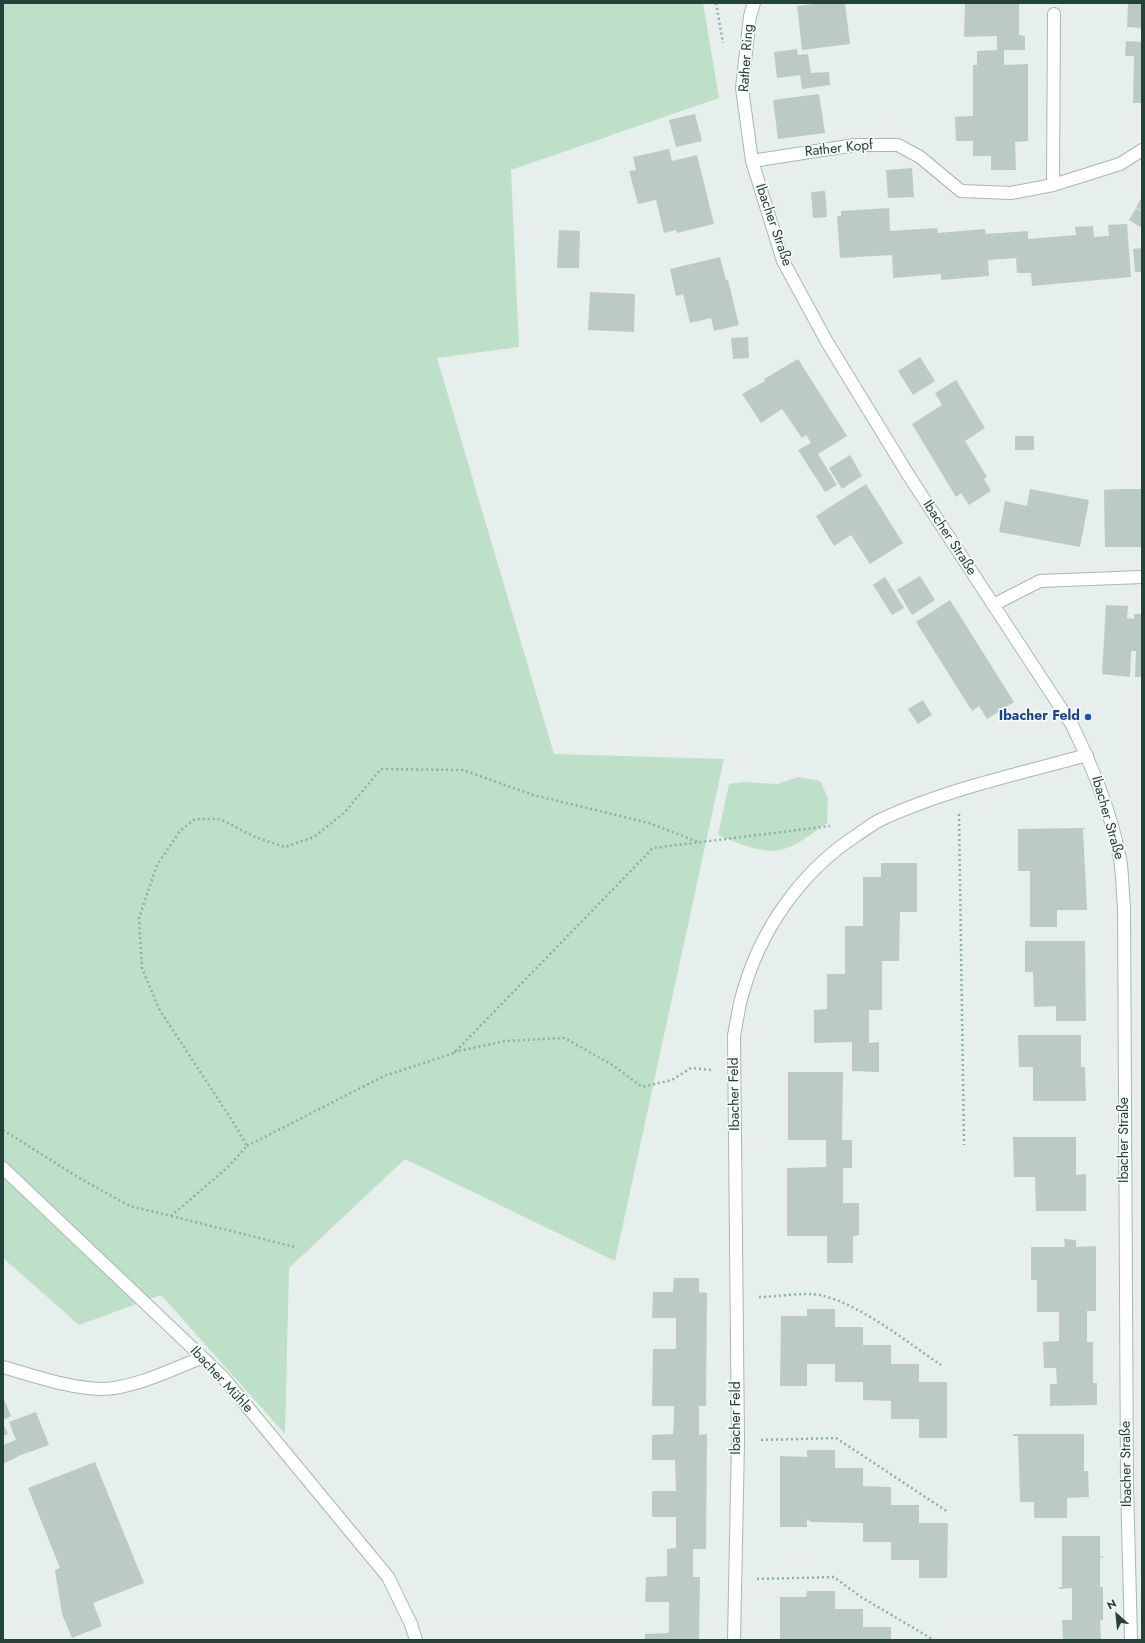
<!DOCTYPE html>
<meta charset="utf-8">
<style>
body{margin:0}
#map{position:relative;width:1145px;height:1643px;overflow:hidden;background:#e6efeb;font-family:Jost,sans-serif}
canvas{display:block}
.frame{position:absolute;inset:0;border:4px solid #24423a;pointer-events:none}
.north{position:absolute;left:1097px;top:1595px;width:40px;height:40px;-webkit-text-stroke:3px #f7fbf9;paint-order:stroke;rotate:333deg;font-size:11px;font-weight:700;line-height:16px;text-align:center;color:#24423a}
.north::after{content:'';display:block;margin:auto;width:14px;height:18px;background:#24423a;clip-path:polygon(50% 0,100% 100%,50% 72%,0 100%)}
</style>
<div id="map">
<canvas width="1145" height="1643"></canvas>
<div class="frame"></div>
<div class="north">N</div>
</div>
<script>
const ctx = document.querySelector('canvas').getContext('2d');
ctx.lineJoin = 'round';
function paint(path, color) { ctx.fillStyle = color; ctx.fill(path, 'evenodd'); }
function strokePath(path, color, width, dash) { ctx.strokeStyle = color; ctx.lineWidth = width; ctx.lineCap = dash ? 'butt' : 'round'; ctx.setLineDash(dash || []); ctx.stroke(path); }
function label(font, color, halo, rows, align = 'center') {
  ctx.font = font + ' Jost,sans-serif'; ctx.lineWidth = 3.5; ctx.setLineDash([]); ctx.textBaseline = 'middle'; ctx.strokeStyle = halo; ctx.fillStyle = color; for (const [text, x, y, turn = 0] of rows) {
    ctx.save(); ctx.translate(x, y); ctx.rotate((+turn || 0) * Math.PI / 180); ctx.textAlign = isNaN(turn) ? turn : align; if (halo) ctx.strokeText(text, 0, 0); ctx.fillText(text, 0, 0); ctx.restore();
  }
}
paint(new Path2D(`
 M3,3H703L719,98L511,170L519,347L437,358L554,754L724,759L615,1261L405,1159L289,1268L285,1434L161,1295L79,1325L3,1258Z
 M798,777L820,781L828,798L827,823C812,833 792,851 772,851C754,851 734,841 718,835L729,784L743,782L777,784Z`), '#bfe0c8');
paint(new Path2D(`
 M822,3H845L850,44L802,50L797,6Z
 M965,3H1019V35L1025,36V50H1004V65L1028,64V141L1015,142L1016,170H991V156H973V141H956L955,117L973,116V65H977V51L997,50V36L964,37Z
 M1128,3H1142V28L1127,27Z
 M1126,41L1142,42V103H1133L1134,56H1125Z
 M797,49L798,55L808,54L811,73L829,72L830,85L802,89L800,75L777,78L774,52Z
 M819,94L825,133L778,139L773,100Z
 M695,114L702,141L676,147L669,120Z
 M669,149L672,161L697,155L714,224L677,233L676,230L664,233L656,200L638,204L629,171L636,170L633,157Z
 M912,168L914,197L888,198L886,170Z
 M825,191L827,217L813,218L811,192Z
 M1142,197V211L1136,207Z
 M889,208L890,231L937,228L938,233L985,229L986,234L1028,231V239L1076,235L1075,227L1093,226L1094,237L1109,236L1108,225L1127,224L1131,277L1032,286L1031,273H1017L1016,258L988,260L989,276L941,280V274L893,278L892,255L840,258L837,216H841V211Z
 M1136,208L1142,212V228L1129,220Z
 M559,230L580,231L579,268H557Z
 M1142,248V272H1135L1133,249Z
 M720,257L726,280H728L739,325L714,331L711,318L690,323L683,294L676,296L670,269Z
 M590,292L635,294L634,332L588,330Z
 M748,337L749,358L733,359L731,338Z
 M920,357L935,381L913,395L898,371Z
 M798,359L847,436L818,454L837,485L825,492L798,450L811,443L806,435L802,438L782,409L761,423L742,394L765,381L764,379Z
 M956,380L985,428L965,441L987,477L984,479L991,491L969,505L961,493L956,497L912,424L942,405L935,393Z
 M1015,436H1034V450H1015Z
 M850,455L862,476L842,489L829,468Z
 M866,484L903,543L870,564L851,535L834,546L816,516Z
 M1030,489L1089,500L1080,547L999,532L1005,501L1027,506Z
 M1119,489H1142V547H1105L1104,490Z
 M920,576L935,600L912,615L897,590Z
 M885,577L904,608L892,615L873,585Z
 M950,600L1014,702L987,719L979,706L972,711L916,622Z
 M1106,605L1128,606L1127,618L1134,619V614H1142V677H1135L1136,651H1131L1130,677L1102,674Z
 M923,700L932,715L918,724L908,709Z
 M1087,828L1083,829L1087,910H1057V927H1030V871H1018V829Z
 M881,863H917V912H900L899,961H882V1010H869V1043L879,1042V1072L852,1071V1042L814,1043V1010L827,1009V974H845V926H863V877H881Z
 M1025,941H1085L1086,1021H1056V1006L1034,1007L1033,972H1025Z
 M1018,1035H1081V1067H1085L1086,1101H1033V1067H1019Z
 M788,1072H843L842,1140H852V1168H843V1203H859V1235L853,1236V1263H827V1236H787V1168L826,1167V1140H788Z
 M1013,1137H1076V1175L1086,1174V1211H1036L1035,1177H1014Z
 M1064,1239L1076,1240V1247L1096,1246V1311H1087V1342H1093V1383H1097V1405L1050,1406V1384H1057L1056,1368H1044L1043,1342L1059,1341V1312H1037V1280H1031V1247H1065Z
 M674,1278H699V1292L707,1293L706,1406H699V1435L707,1434L706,1549H693V1577H700L699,1640H645V1634L669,1633V1602H645L646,1577L667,1576V1549L676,1548V1517H652V1491H676L675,1460H652V1435L673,1434L674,1421V1406H652L653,1349H676V1318H652L653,1292H673Z
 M807,1309H835V1327H863V1345H891V1364H919V1382H947V1438H919V1419H891V1401L863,1400V1382H835V1364H807V1386H780L781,1316H807Z
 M3,1397L11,1416L3,1420Z
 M36,1412L49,1445L21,1455L3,1464V1445L16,1440L9,1422Z
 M3,1423L8,1434L3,1436Z
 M1013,1434H1084V1471H1088L1089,1497L1067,1498V1518H1034V1502H1020L1018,1436H1013Z
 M807,1450H835V1468H863V1486L891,1487V1505H919V1523H948L947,1578H919V1560H891V1542H863V1523L811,1522L807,1519V1501V1527H780V1456L807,1457Z
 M95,1462L144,1583L93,1603L102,1626L72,1638L62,1614L55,1570L60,1568L28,1488Z
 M1062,1536H1100V1556L1105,1557L1100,1558V1587H1103V1620L1100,1621L1101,1640H1063L1062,1620H1072V1588L1059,1589V1587H1062Z
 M807,1591H835V1609H863V1627H891V1640H780V1597H806Z`), '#bbcac4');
const lane = new Path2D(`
 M3,1168L222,1376L388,1577L411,1624
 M3,1367C35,1376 68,1388 102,1389C132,1389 173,1369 201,1358`);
const street = new Path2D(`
 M754,3L750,16L742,88L752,161L783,261L827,342L909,476L1072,725C1092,766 1110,809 1119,854C1123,870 1122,889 1124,906L1127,1483L1131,1640
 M752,161L855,145H898L920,157L961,191L1011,193L1053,185L1054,14
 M1053,185L1120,164L1142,150
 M993,605L1040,581L1142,577
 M411,1624L416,1640
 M734,1640L738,1442L734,1035C737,1022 738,1009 742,996C759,932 800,872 857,835C865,830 873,823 882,819C947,789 1019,774 1087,755`);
strokePath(lane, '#a8b8b2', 14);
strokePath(street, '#a8b8b2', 14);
strokePath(new Path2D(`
 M716,3L723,43
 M959,814L964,1145
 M454,1052L505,1041L565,1038L614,1066L642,1087L672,1080L691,1068L712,1070
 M3,1130L81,1179L130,1206L171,1216L228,1167L247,1146L233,1122L159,1009L142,968L139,918L157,865L180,831L195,819H220L255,837L285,847L314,837L345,812L381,769L463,770L533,795L649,823L698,842
 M247,1146L384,1076L454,1053L653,848L830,826
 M171,1216L295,1247
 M759,1297C775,1297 806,1292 820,1295C860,1304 907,1342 941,1365
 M761,1440L836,1438L948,1512
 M757,1579L834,1577L861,1597L934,1640`), '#86b3a5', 2.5, [2, 3]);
strokePath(lane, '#fff', 12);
strokePath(street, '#fff', 12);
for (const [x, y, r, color] of [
 [1088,717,4,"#1a4fb4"]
]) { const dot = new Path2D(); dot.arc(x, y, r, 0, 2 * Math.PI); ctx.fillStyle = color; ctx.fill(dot); strokePath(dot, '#f7fbf9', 1.5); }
label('14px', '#24423a', '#f7fbf9', [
 ["Rather Ring",747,58,-86],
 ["Rather Kopf",839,149,-6],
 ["Ibacher Straße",773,225,71],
 ["Ibacher Straße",949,538,57],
 ["Ibacher Straße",1107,818,74],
 ["Ibacher Feld",735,1094,-91],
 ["Ibacher Straße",1125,1140,-90],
 ["Ibacher Mühle",221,1380,47],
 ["Ibacher Feld",737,1418,-90],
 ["Ibacher Straße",1127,1464,-91]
]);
label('bold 14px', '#164399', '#f7fbf9', [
 ["Ibacher Feld",1080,717]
], 'right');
</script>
